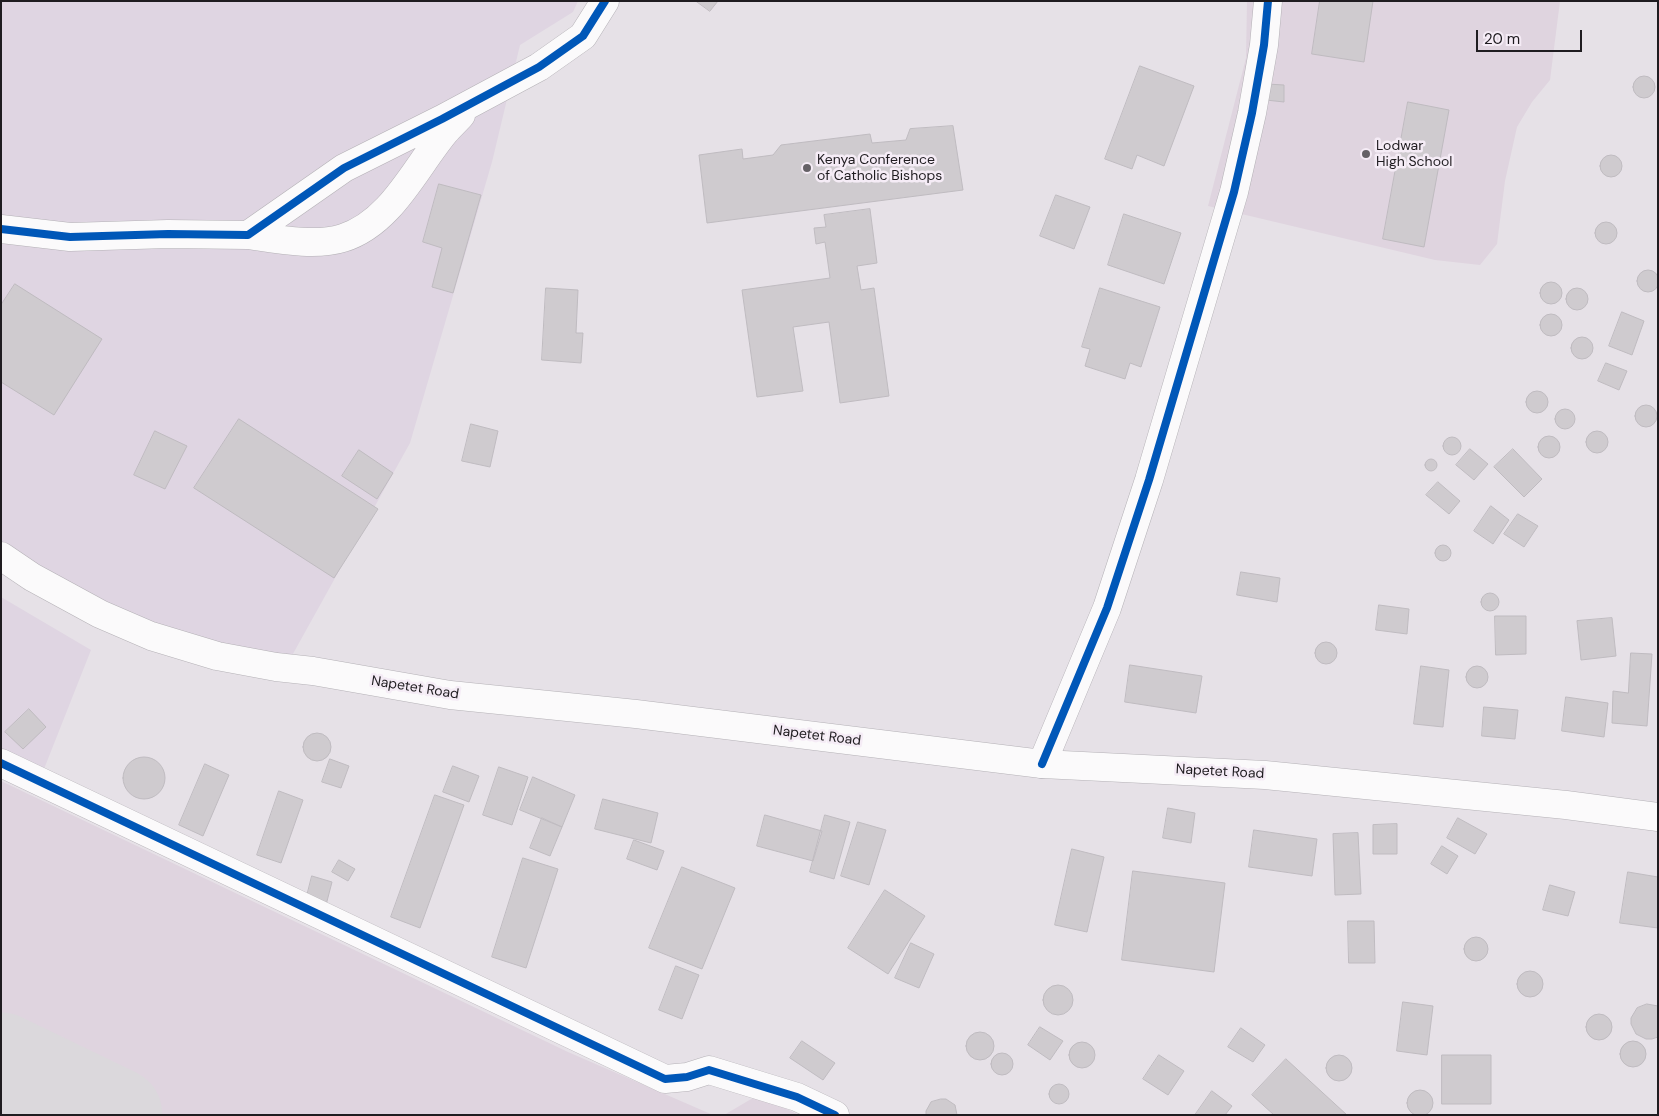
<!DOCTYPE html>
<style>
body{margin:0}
#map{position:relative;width:1659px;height:1116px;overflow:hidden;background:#e6e1e7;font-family:"DM Sans",sans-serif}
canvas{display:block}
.frame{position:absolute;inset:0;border:2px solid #1f1c20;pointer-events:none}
.scale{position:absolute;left:1476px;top:30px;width:106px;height:22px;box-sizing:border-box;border:2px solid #1f1c20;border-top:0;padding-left:6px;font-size:15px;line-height:18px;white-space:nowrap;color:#1f1c20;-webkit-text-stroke:4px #f5ecf6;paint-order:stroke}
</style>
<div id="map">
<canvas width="1659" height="1116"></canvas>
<div class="frame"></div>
<div class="scale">20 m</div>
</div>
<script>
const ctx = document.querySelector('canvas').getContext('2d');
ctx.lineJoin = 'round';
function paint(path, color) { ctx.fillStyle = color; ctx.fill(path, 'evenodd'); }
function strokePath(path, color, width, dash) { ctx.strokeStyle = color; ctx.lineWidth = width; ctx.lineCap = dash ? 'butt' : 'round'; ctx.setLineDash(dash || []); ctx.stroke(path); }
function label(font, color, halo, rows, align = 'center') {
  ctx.font = font + ' "DM Sans",sans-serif'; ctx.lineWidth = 5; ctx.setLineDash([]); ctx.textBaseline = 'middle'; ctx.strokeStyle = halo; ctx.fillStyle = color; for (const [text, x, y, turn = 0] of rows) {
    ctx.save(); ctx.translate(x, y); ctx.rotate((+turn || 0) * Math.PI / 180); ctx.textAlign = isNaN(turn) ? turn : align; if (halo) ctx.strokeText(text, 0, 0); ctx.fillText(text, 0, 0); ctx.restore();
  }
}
paint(new Path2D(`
 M1,1H578L573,12L520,45L492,162L410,443L289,661L207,645L75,592L1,548Z
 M1,597L91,650L42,774L1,753Z`), '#dfd5e2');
paint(new Path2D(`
 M1247,1H1560L1550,80L1532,102L1517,127L1505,181L1497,244L1480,265L1435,260L1208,206L1246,58Z
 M1,781L568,1052L713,1115H1Z
 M758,1095L799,1115H724Z`), '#dfd4df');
strokePath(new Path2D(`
 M1,1060L115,1115`), '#dbd8dc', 95);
const building = new Path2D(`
 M696,1H718L710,11Z
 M1320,1H1373L1364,62L1312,54Z
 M1140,66L1194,86L1164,166L1137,155L1132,169L1105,159Z
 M1633 87a11 11 0 1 1 22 0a11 11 0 1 1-22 0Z
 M1267,84L1284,85V102L1266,100Z
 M1408,102L1449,110L1424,247L1383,239Z
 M953,126L963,190L707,223L699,155L742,149L743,159L773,155L781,145L870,134L872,143L906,140L910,129Z
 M1600 166a11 11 0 1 1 22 0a11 11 0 1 1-22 0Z
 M439,184L481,195L453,293L432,287L442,248L423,242Z
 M1056,195L1090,207L1074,249L1040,236Z
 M870,209L877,263L857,266L861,290L874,288L889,396L840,403L829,322L793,327L803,391L757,397L742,290L830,278L825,242L816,244L814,228L826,227L824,215Z
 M1124,214L1181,233L1164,284L1108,265Z
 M1595 233a11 11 0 1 1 22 0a11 11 0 1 1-22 0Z
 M1637 281a11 11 0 1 1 22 0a11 11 0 1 1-22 0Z
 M1540 293a11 11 0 1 1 22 0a11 11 0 1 1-22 0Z
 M15,284L102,339L54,415L1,382V305Z
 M546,288L578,290L576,333H583L581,363L542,360Z
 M1100,288L1160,307L1141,367L1130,363L1125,379L1085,366L1090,349L1082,347Z
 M1566 299a11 11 0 1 1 22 0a11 11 0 1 1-22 0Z
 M1622,312L1644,321L1632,355L1609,346Z
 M1540 325a11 11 0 1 1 22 0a11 11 0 1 1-22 0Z
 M1571 348a11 11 0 1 1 22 0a11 11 0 1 1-22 0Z
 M1606,363L1627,371L1619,390L1598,381Z
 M1526 402a11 11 0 1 1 22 0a11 11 0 1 1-22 0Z
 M1635 416a11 11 0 1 1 22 0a11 11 0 1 1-22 0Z
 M1555 419a10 10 0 1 1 20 0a10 10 0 1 1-20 0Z
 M239,419L378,509L334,578L194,488Z
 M471,424L498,431L490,467L462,461Z
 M155,431L187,446L165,489L134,475Z
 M1586 442a11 11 0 1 1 22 0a11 11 0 1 1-22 0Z
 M1538 447a11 11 0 1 1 22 0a11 11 0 1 1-22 0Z
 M1443 446a9 9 0 1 1 18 0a9 9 0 1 1-18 0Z
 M1470,449L1488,464L1474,480L1456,465Z
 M1513,449L1542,479L1524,497L1494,467Z
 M359,450L393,473L377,499L342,476Z
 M1425 465a6 6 0 1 1 12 0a6 6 0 1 1-12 0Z
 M1438,482L1460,501L1449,514L1426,495Z
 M1491,506L1509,520L1493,544L1474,531Z
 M1518,514L1538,526L1524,547L1504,534Z
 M1435 553a8 8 0 1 1 16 0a8 8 0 1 1-16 0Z
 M1241,572L1280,578L1277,602L1237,595Z
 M1481 602a9 9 0 1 1 18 0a9 9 0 1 1-18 0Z
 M1379,605L1409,609L1407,634L1376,630Z
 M1495,616H1526V654L1496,655Z
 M1612,618L1616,656L1581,660L1577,621Z
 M1315 653a11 11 0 1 1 22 0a11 11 0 1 1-22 0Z
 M1631,653L1652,654L1647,726L1612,723L1613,691L1628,693Z
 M1130,665L1202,676L1196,713L1125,702Z
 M1421,666L1449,670L1443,727L1414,724Z
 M1466 677a11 11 0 1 1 22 0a11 11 0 1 1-22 0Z
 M1566,697L1608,703L1604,737L1562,731Z
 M1484,707L1518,710L1515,739L1482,736Z
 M29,709L46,727L23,749L5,732Z
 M303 747a14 14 0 1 1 28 0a14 14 0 1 1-28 0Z
 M123 778a21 21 0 1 1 42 0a21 21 0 1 1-42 0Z
 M330,759L349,766L341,788L322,782Z
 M205,764L229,775L203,836L179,825Z
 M453,766L479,776L469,802L443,792Z
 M499,767L528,777L512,825L483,815Z
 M533,777L575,795L562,827L520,810Z
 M279,791L303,800L281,863L257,855Z
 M435,795L464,805L420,928L391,917Z
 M603,799L658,813L651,843L595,829Z
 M1168,808L1195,813L1191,843L1163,838Z
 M765,815L822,831L813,861L757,846Z
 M825,815L850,822L834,879L810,872Z
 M542,818L562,827L550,856L530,848Z
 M1458,818L1487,834L1475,854L1447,838Z
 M858,822L886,830L869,885L841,876Z
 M1397,824V854H1373V825Z
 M1254,830L1317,839L1312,876L1249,867Z
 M1358,833L1361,894L1335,895L1333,834Z
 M634,840L664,851L657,870L627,859Z
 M1442,846L1458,856L1447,874L1431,864Z
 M1072,849L1104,857L1087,932L1055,925Z
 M523,858L558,869L526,968L492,957Z
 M339,860L355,869L348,881L332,872Z
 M682,867L735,888L702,969L649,948Z
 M1133,871L1225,883L1214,972L1122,960Z
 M1628,872L1658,877V928L1620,923Z
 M312,876L332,882L326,905L306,900Z
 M1550,885L1575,892L1568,916L1543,910Z
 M885,890L925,916L888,974L848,948Z
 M1348,921H1374L1375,963H1349Z
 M1464 949a12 12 0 1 1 24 0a12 12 0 1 1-24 0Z
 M911,943L934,954L919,988L895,978Z
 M676,966L699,975L682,1019L659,1010Z
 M1517 984a13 13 0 1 1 26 0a13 13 0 1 1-26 0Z
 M1043 1000a15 15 0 1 1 30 0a15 15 0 1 1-30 0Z
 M1403,1002L1433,1006L1427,1055L1397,1051Z
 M1647,1004L1658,1006V1037L1652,1039H1646L1636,1034L1631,1024V1018L1637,1008Z
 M1586 1027a13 13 0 1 1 26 0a13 13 0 1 1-26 0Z
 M1040,1027L1063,1041L1050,1060L1028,1045Z
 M1241,1028L1265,1045L1253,1062L1228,1047Z
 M966 1046a14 14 0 1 1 28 0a14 14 0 1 1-28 0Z
 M802,1041L835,1063L823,1080L790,1058Z
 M1620 1054a13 13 0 1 1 26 0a13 13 0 1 1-26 0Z
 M1069 1055a13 13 0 1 1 26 0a13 13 0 1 1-26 0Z
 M991 1064a11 11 0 1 1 22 0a11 11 0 1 1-22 0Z
 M1159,1055L1184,1071L1168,1095L1143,1079Z
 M1442,1055H1491V1104H1442Z
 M1326 1068a13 13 0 1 1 26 0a13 13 0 1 1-26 0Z
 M1286,1059L1347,1115H1274L1252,1095Z
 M1049 1094a10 10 0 1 1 20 0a10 10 0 1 1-20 0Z
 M1407 1103a13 13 0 1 1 26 0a13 13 0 1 1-26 0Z
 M1212,1091L1232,1106L1225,1115H1195Z
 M941,1099H946L955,1105L957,1115H926V1111L931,1102Z`);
paint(building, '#cfcbcf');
strokePath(building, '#bfbbc0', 1);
const minor = new Path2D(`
 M1,229L70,237L168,234L248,235L344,168L442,119L539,67L583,36L605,1
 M248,235C276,239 315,247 343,238C391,223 415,168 445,132C450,126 456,121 461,115
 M1,763L665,1079L687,1077L709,1070L797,1097L835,1115
 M1042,764L1107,608L1149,480L1234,192L1252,113L1264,45L1268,1`);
const secondary = new Path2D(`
 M1,556L32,577L100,614L151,636L217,656L276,667L313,671L450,695L636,714L1042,764L1265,775L1566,805L1658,817`);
strokePath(minor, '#b4b1b6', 29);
strokePath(secondary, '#b4b1b6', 29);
strokePath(minor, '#fbfafb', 28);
strokePath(secondary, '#fbfafb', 28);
strokePath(new Path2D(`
 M1,229L70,237L168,234L248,235L344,168L442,119L539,67L583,36L605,1
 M1,763L665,1079L687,1077L709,1070L797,1097L835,1115
 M1042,764L1107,608L1149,480L1234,192L1252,113L1264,45L1268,1`), '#0057b8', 8);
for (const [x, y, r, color] of [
 [1366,154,5,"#656166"],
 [807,168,5,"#656166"]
]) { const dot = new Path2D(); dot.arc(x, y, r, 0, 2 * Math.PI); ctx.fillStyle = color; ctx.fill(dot); strokePath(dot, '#f5ecf6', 2); }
label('14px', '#1f1c20', '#f5ecf6', [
 ["Lodwar",1376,146],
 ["High School",1376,162],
 ["Kenya Conference",817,160],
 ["of Catholic Bishops",817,176]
], 'left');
label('14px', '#1f1c20', '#f5ecf6', [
 ["Napetet Road",415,688,9],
 ["Napetet Road",817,736,7],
 ["Napetet Road",1220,772,3]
]);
</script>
